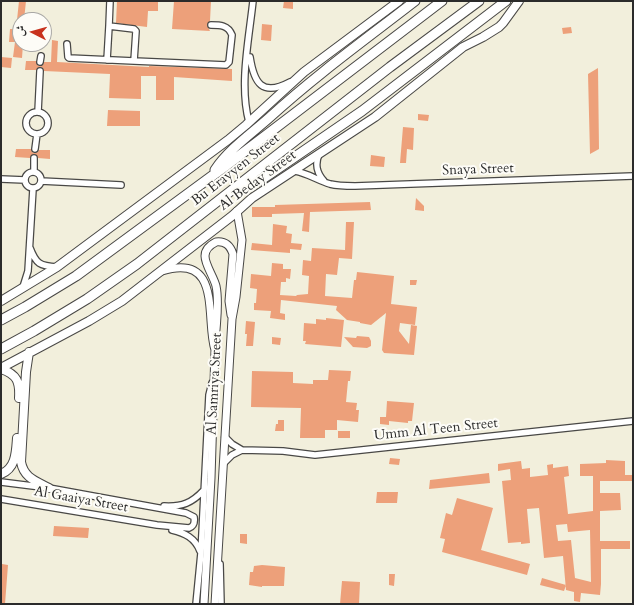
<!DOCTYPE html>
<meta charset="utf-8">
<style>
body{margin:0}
#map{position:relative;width:634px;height:605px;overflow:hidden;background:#f2efdc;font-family:Cardo,Amiri,serif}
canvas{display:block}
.frame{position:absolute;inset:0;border:2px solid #2b2b2b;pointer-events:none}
.north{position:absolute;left:12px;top:12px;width:40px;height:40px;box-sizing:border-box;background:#fdfcf7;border:1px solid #a9a8a5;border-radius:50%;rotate:276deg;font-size:11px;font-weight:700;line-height:16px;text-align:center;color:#2b2b2b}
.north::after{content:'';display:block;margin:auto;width:14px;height:18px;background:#c8321e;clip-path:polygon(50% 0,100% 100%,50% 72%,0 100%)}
</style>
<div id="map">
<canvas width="634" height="605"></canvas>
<div class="frame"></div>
<div class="north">ش</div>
</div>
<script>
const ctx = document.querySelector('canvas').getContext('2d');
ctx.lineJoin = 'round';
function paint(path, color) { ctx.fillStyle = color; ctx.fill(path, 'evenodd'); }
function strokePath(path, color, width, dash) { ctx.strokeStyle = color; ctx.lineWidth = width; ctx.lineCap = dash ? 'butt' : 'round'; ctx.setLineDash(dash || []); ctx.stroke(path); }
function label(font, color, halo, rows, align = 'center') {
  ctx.font = font + ' Cardo,serif'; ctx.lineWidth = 4; ctx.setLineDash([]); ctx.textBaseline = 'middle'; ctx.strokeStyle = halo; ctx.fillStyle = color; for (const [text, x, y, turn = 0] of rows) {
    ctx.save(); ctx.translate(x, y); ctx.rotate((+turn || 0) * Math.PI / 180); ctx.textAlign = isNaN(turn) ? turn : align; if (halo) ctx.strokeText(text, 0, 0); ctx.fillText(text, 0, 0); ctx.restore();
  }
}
paint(new Path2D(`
 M19,1H26L24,20H17Z
 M117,1H158V11H148L147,27L116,23Z
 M174,1H211L210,21L207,25L210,31L172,29Z
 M284,1H293V9L283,8Z
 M262,24L272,25L271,41L261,40Z
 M571,27L572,33L563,34L562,28Z
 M16,28H20V44H23L22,58L13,57L15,42H9L10,29H16Z
 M52,40L58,41L57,62L149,67V66L232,69V81L174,77V100H156V76H141V99L109,98L110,74L44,71L43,68L40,67L36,70H25L26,61H36L37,65L40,66L43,65L44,62H51Z
 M1,57L12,58L11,68L1,67Z
 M598,68L599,149L590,154L588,74Z
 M108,110L140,111V126H107Z
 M418,114L429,115L428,121L418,120Z
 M403,127L414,128L413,150L407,149L406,163H400Z
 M16,149H31L32,152L35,153L38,152L39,150H50V159L38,158L37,156L34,154L32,155L30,158L15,157Z
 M371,155L385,157L384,167L370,166Z
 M416,198L424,206V211L415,210Z
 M370,202L371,210L310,212L309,232L302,231L304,213L272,214V217H252V207H275V205Z
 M346,222H354L352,259L339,258L337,275L326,274L325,296L352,298L354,280H356L357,272L394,276L391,304L417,307L415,325L400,323L399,331L409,344L411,325L417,326L414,355L384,353L382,350L386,313L371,325L360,323V322L347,320L336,310L337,306L281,300L280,313L285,314V320L270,318L271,311L254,310V303H256L257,289L250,288L251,274L271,276L272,263L283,264V269H291L290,279L286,278V282H281L280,295L296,296L297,295L308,294L309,276L302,275L303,260L311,261L312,248L345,250Z
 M273,224L287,226L286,233L292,234L291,243L302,244L301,250L290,249V253L251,250L252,243L272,245Z
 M410,280H417L416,285H410Z
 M326,318L344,320L341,347L305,344L306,341H303L304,323L316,324V319L326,320Z
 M246,321L255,322L253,346H246L247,334H245Z
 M357,336L369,337L371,341V346L367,348L353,347L344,337L356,338Z
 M272,337L281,338L280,345L272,344Z
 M329,370L351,371L350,381H348L346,402L357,403L356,410H359L358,422L337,420V430H325V438H300L301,408L251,407L252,371L293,372V383L313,384V380H328Z
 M387,401L414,403L412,421H408V423L389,421V425L380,424V417H386Z
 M278,420H284V431H275L276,424H278Z
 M338,431H350V438H338Z
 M390,458L400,459L399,465L389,464Z
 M606,460L625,461V475H633V481H600V493H620L621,510L600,511V541H630V549H601V584L600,595L581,593L580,602L574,601V592L566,590L563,556L544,558L539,508L527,509L530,543L521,544V542L508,543L502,481L511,480L510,469L498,471V464L521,461L522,469L530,468V477L548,475L547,465L553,464V468L568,466L569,476L564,477L568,514L593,511V476H580V464L606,463ZM567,524L568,532L590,530L591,582L575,578L571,540L558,541L556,525Z
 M489,473L490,483L429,489L430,480Z
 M377,492H398L397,503H376Z
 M457,498L493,508L481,550L530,564L527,575L442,552L445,539L440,538L446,513L452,515Z
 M54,526L89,528L88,538L53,536Z
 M240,534H247V544L240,543Z
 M2,564L8,565L5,604H1Z
 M262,565L285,567L284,586H262V587L249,585L250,572H253L254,566Z
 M389,574H395L394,586L389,585Z
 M542,578L566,585L564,591L540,585Z
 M342,581L360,582L359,604H340Z`), '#eda07a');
const minor = new Path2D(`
 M110,1L109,26L134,29L136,31L134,61L226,65L229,62L232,35C228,25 220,25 211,25
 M67,44L68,57L69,58L134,61
 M250,57C254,83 262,97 290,82
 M107,60L109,26
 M40,62L41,56
 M38,112L40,71
 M26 123a11 11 0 1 1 22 0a11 11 0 1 1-22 0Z
 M249,122C239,85 249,39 253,1
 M35,149L37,134
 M319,154C315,164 316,172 324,181
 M295,171C307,173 317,180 330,184C338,186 347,186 355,186L633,176
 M25 180a8 8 0 1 1 16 0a8 8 0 1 1-16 0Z
 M34,172V158
 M1,179L25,180
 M41,181L121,185
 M30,248C36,264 40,266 57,267
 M23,287L28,271L33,189
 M225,437L232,444L242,450
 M224,463L232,455L242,450L283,451L315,455L633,421
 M1,482L49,488L186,513L194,517C195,523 194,526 189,528L157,525L1,499
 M164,506C182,507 192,503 204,490
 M172,530C185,533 195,538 200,551
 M220,564L221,604
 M196,604L201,553L209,395L212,383`);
const tertiary = new Path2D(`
 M162,271C223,252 205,319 215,350L211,478L204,604
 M216,330C217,316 219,300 216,286C214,277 205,265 205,256C205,249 210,245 216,242C225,241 230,245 233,254L229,301L231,315
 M215,604L232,319L236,297L242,240L237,211`);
const secondary = new Path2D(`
 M1,301L57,267L228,140L246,125L304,72L399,1
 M29,352L26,372L21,462C24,478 36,481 49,488
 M1,368L89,321L122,301L232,216L252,198L375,117L463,47L483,37L499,27L503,23L519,1
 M1,369C17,374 20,382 19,398
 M1,474C16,468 16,452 17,438`);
const trunk = new Path2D(`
 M215,170C229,149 251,134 270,117C316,75 366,39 415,1
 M239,189L261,180L270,174L362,111L506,1
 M1,320L25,307L76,276L227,165L442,1
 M1,349L34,331L87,299L137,264L390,67L479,1`);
strokePath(minor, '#494846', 8);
strokePath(tertiary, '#494846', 9);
strokePath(secondary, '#494846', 10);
strokePath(trunk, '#494846', 11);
strokePath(minor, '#fff', 5.5);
strokePath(tertiary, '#fff', 7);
strokePath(secondary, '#fff', 8);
strokePath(trunk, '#fff', 9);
label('14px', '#2b2b2b', '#fdfcf7', [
 ["Bu Erayyen Street",236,170,-38],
 ["Snaya Street",478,170,-2],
 ["Al Beday Street",258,181,-36],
 ["Al Samriya Street",215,384,-87],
 ["Umm Al Teen Street",436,430,-6],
 ["Al Gaaiya Street",81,500,10]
]);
</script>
